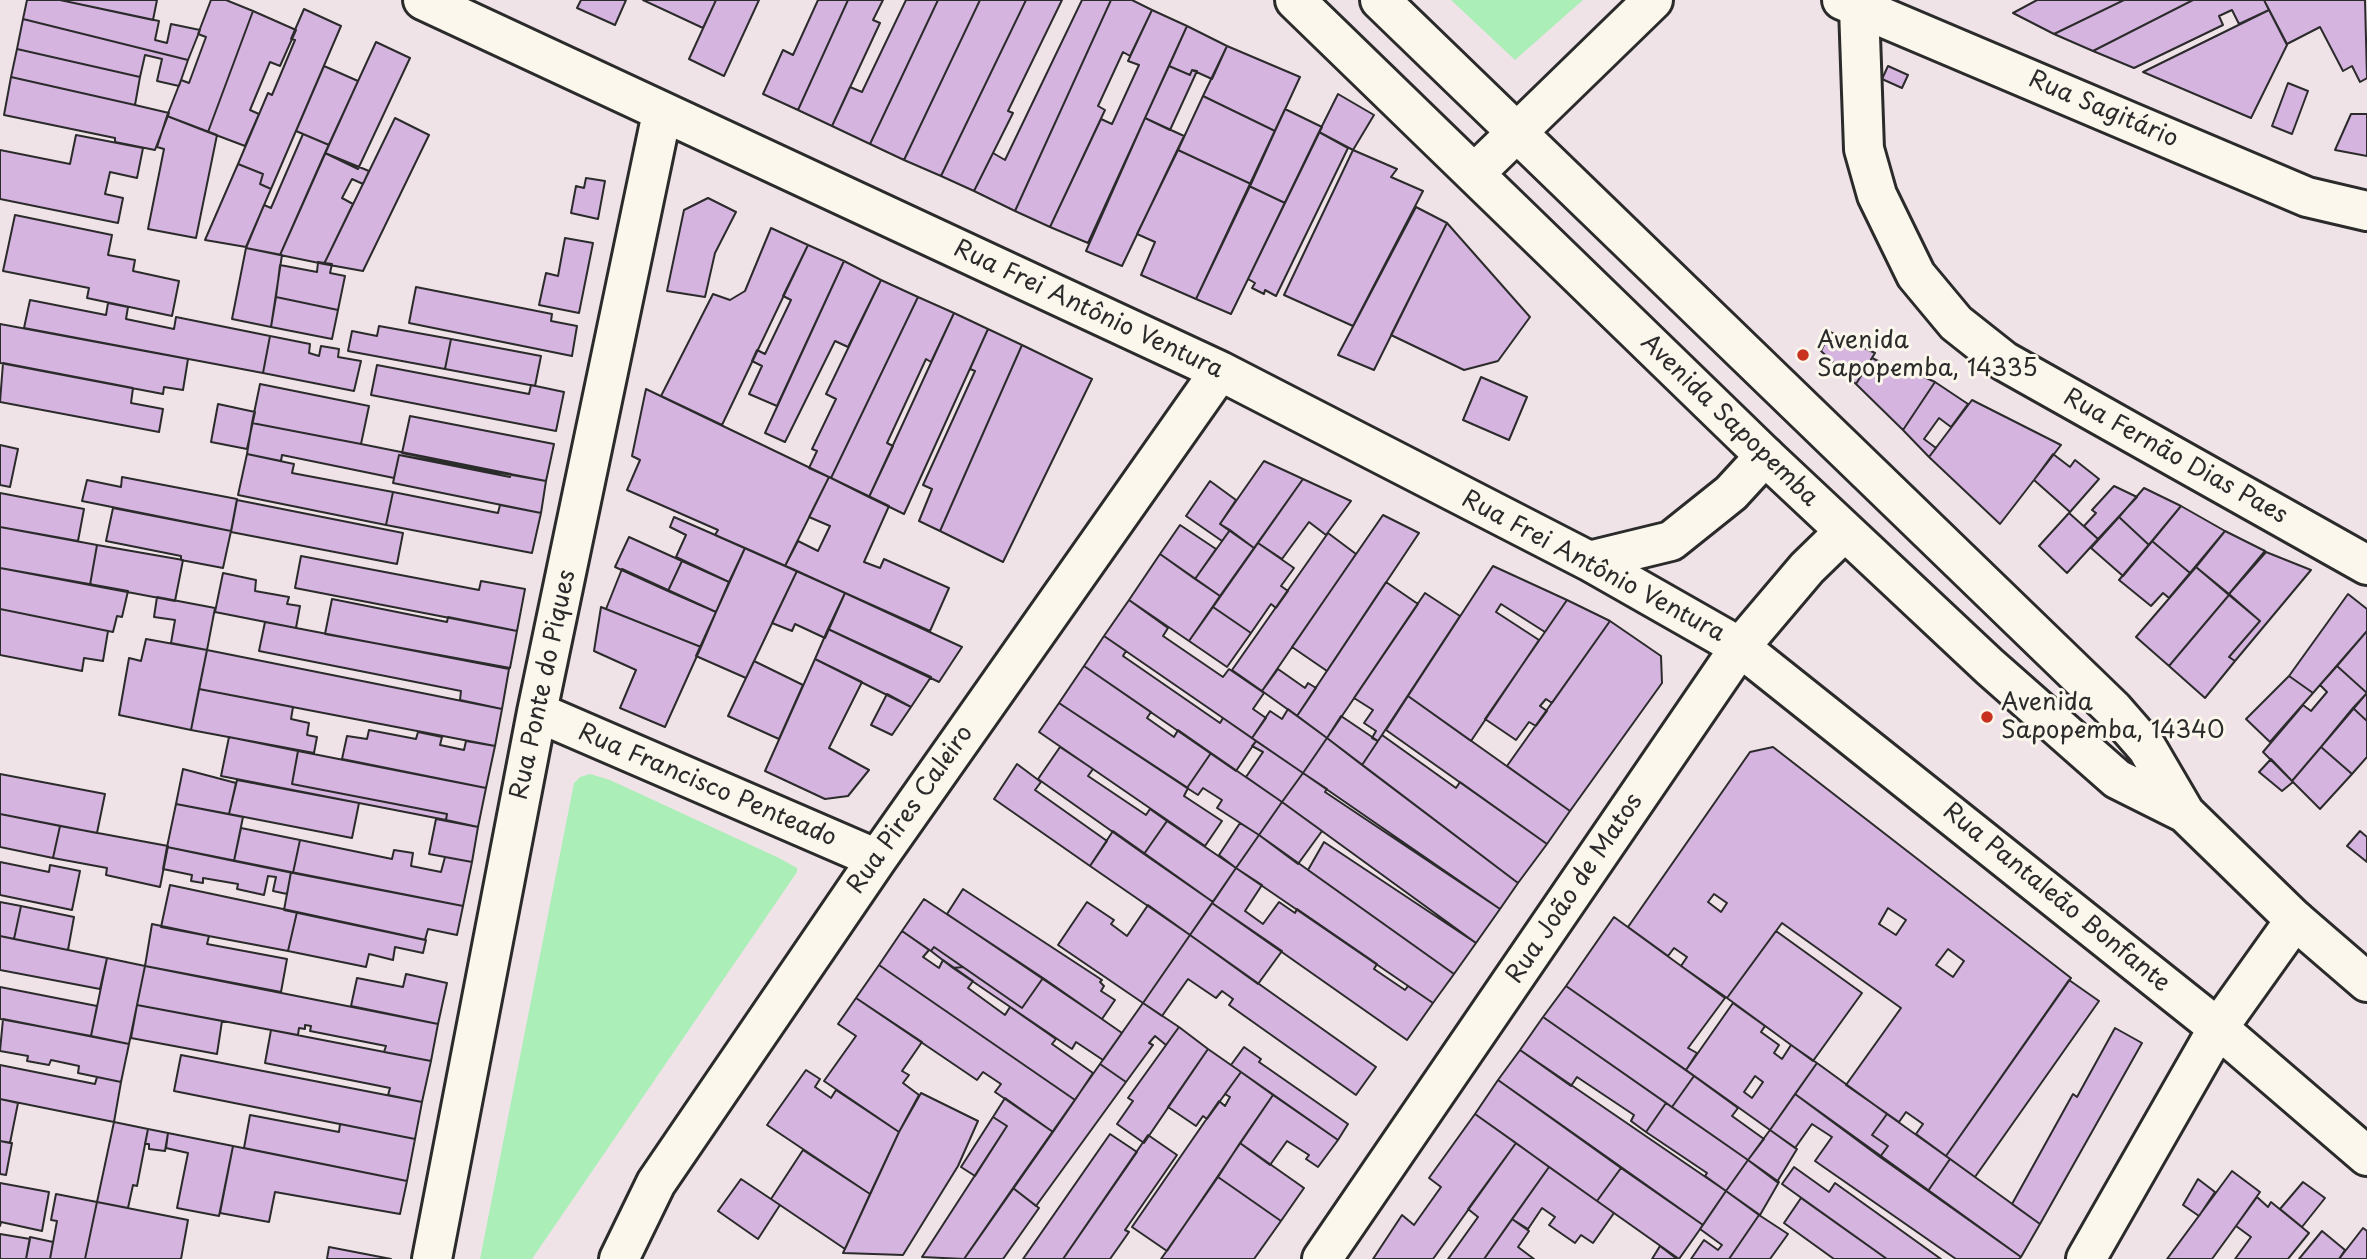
<!DOCTYPE html>
<meta charset="utf-8">
<style>
body{margin:0}
canvas{display:block;background:#f0e3e8}
</style>
<canvas width="2367" height="1259"></canvas>
<script>
const ctx = document.querySelector('canvas').getContext('2d');
ctx.lineJoin = 'round';
function paint(path, color) { ctx.fillStyle = color; ctx.fill(path, 'evenodd'); }
function strokePath(path, color, width, dash) { ctx.strokeStyle = color; ctx.lineWidth = width; ctx.lineCap = dash ? 'butt' : 'round'; ctx.setLineDash(dash || []); ctx.stroke(path); }
function label(font, color, halo, rows, align = 'center') {
  ctx.font = font + ' "Playpen Sans",sans-serif'; ctx.lineWidth = 6; ctx.setLineDash([]); ctx.textBaseline = 'middle'; ctx.strokeStyle = halo; ctx.fillStyle = color; for (const [text, x, y, turn = 0] of rows) {
    ctx.save(); ctx.translate(x, y); ctx.rotate((+turn || 0) * Math.PI / 180); ctx.textAlign = isNaN(turn) ? turn : align; if (halo) ctx.strokeText(text, 0, 0); ctx.fillText(text, 0, 0); ctx.restore();
  }
}
paint(new Path2D(`
 M1451,0H1583L1515,60Z
 M590,774L610,780L779,858L797,868V872L532,1259H480L574,783L580,777Z`), '#aceeb8');
const building = new Path2D(`
 M27,0H60L159,21L155,40L167,43L171,24L200,30L188,60L23,19Z
 M60,0H157L153,20Z
 M211,0H226L253,11L208,132L167,116L181,80L189,83L206,37L198,34Z
 M581,0H626L615,25L577,8Z
 M643,0H716L703,28Z
 M716,0H759L724,76L689,59Z
 M818,0H848L798,110L763,94L783,50L793,55Z
 M848,0H883L873,20L880,23L832,126L798,110Z
 M906,0H938L870,144L832,126L850,87L862,92Z
 M938,0H980L904,160L870,144Z
 M980,0H1026L941,176L904,160Z
 M1026,0H1062L1008,111L1013,113L974,191L941,176Z
 M1082,0H1111L1015,211L974,191L993,153L1005,160Z
 M1111,0H1132L1152,10L1130,56L1123,52L1098,106L1105,110L1050,227L1015,211Z
 M2037,0H2124L2054,34L2013,13Z
 M2124,0H2193L2093,51L2054,34Z
 M2193,0H2264L2269,10L2239,24L2232,10L2219,16L2223,25L2134,68L2093,51Z
 M2264,0H2365L2367,78L2360,82L2352,66L2343,71L2320,27L2287,44Z
 M304,9L341,26L271,189L260,184L263,174L238,164L268,93L272,95L295,40L291,39Z
 M1152,10L1187,26L1088,243L1050,227L1101,119L1112,124L1139,65L1128,61Z
 M2269,10L2287,45L2251,118L2143,72Z
 M253,11L296,30L280,66L270,62L250,110L259,114L245,146L208,132Z
 M23,19L188,60L179,86L157,81L162,59L145,55L140,77L17,49Z
 M1187,26L1227,46L1212,79L1192,70L1190,75L1169,66Z
 M376,42L410,58L358,169L325,153Z
 M1227,46L1300,77L1275,131L1203,96Z
 M17,49L140,77L135,105L11,77Z
 M324,66L358,81L329,145L296,131Z
 M1169,66L1190,75L1192,70L1197,71L1170,130L1145,118Z
 M1888,66L1908,75L1902,88L1882,79Z
 M11,77L135,105L169,113L155,150L115,142V138L4,115Z
 M2288,83L2308,91L2292,134L2272,126Z
 M1338,94L1374,115L1353,150L1319,132Z
 M1203,96L1275,131L1251,184L1178,150Z
 M1285,109L1322,127L1285,203L1249,186Z
 M2351,114H2367V156L2335,150Z
 M167,116L217,135L196,238L148,229L164,149L157,147Z
 M395,118L429,135L363,271L324,264Z
 M1145,118L1184,136L1122,266L1086,251Z
 M1319,132L1348,148L1276,296L1265,290L1264,294L1252,288L1255,283L1248,279Z
 M303,134L329,145L280,255L246,248L264,205L271,208Z
 M76,135L143,148L137,178L110,172L105,194L123,198L118,223L0,199V150L70,164Z
 M1178,150L1251,184L1196,299L1141,275L1155,242L1137,234Z
 M1353,150L1397,169L1391,177L1423,191L1353,326L1284,295Z
 M325,153L369,171L363,184L352,179L342,198L353,204L324,264L280,255Z
 M238,164L263,174L260,184L271,189L246,247L205,240Z
 M586,178L605,181L598,219L571,213L576,186L584,188Z
 M1249,186L1285,203L1231,314L1196,299Z
 M708,198L736,212L715,253L705,297L667,291L684,210Z
 M1416,207L1447,223L1374,370L1338,355Z
 M15,215L112,235L108,255L135,260L133,271L179,281L172,316L87,298L89,288L3,271Z
 M1447,223L1530,317L1498,361L1464,370L1391,335Z
 M771,228L808,245L722,425L661,396L713,294L730,300L745,291Z
 M565,238L593,243L579,313L539,305L546,273L558,276Z
 M808,245L844,261L777,406L749,394L762,366L752,361L757,350L765,354L791,300L783,296Z
 M246,248L282,255L271,327L232,319Z
 M844,261L881,280L848,347L835,341L785,442L765,433Z
 M318,262L332,264L330,273L345,276L338,310L276,297L280,265L317,272Z
 M881,280L918,297L831,478L809,468L817,451L812,449L836,399L826,394Z
 M416,287L552,314L551,321L577,326L572,356L409,323Z
 M276,297L338,310L332,339L271,327Z
 M918,297L954,313L931,362L926,359L887,443L893,446L869,497L831,478Z
 M30,300L106,315L108,303L128,307L126,319L174,329L176,317L270,336L263,373L24,328Z
 M954,313L988,329L904,514L869,497Z
 M0,324L188,359L183,390L164,387L163,394L0,363Z
 M379,326L451,339L445,369L348,351L352,331L377,336Z
 M988,329L1022,345L940,531L919,521L932,489L923,485L975,371L970,369Z
 M1830,332L1875,353L1856,384L1821,351Z
 M270,336L310,344L309,353L319,356L321,346L339,349L338,357L361,361L354,391L263,373Z
 M451,339L541,356L535,386L445,369Z
 M1022,345L1092,379L1003,562L940,531Z
 M1872,358L1907,375L1909,370L1935,382L1903,430L1856,384Z
 M3,363L133,388L131,403L163,409L159,432L0,402Z
 M377,365L529,394L531,385L564,392L556,431L371,395Z
 M1481,377L1527,397L1509,440L1463,420Z
 M1935,382L1968,404L1951,427L1939,418L1924,439L1936,448L1929,457L1903,430Z
 M260,384L369,406L361,444L252,423Z
 M646,389L829,477L785,566L715,535L718,530L627,490L640,460L632,456Z
 M1972,400L2061,445L2000,524L1929,457Z
 M218,404L255,412L247,449L211,442Z
 M410,416L554,444L546,481L402,453Z
 M252,423L361,444L511,474L510,477L399,455L394,478L282,455L281,461L247,454Z
 M0,445L18,449L10,487L0,485Z
 M247,454L294,464L292,473L393,492L386,525L238,495Z
 M2053,454L2070,467L2075,460L2099,479L2070,512L2034,480Z
 M399,455L546,481L541,513L393,483Z
 M1264,461L1303,479L1254,548L1220,524Z
 M122,477L237,499L231,531L82,501L87,480L121,487Z
 M829,477L889,506L864,562L880,568L884,559L949,588L930,631L785,566L798,541L818,551L830,526L809,517Z
 M1303,479L1351,501L1326,535L1309,522L1282,559L1258,543Z
 M1210,481L1236,500L1220,524L1230,530L1222,541L1186,516Z
 M2114,486L2137,497L2098,539L2084,526L2096,513L2092,510Z
 M2144,488L2181,506L2149,545L2119,517Z
 M393,492L498,513L500,505L541,513L532,553L386,525Z
 M0,493L84,509L78,541L0,527Z
 M237,500L403,533L397,564L231,532Z
 M2181,506L2225,531L2190,573L2152,541Z
 M113,508L231,531L223,568L181,560V556L106,541Z
 M2069,513L2098,539L2067,573L2039,546Z
 M1383,515L1419,533L1327,671L1292,647Z
 M674,517L745,548L729,582L676,557L686,535L670,527Z
 M2119,517L2149,545L2123,576L2091,548Z
 M1180,525L1216,549L1195,579L1160,554Z
 M0,527L97,545L90,585L0,568Z
 M1230,530L1254,548L1220,596L1195,579Z
 M2225,531L2265,551L2229,594L2196,567Z
 M1328,533L1356,554L1262,691L1232,670Z
 M629,537L682,561L668,591L615,567Z
 M2152,541L2190,573L2169,598L2163,593L2151,606L2119,580Z
 M1258,543L1294,568L1281,586L1288,591L1276,608L1271,604L1251,633L1213,607Z
 M97,545L183,560L175,601L90,585Z
 M745,548L797,571L746,678L696,656Z
 M2266,552L2311,570L2235,661L2229,657L2260,621L2229,594Z
 M1160,554L1220,596L1189,641L1129,600Z
 M301,556L479,590L481,581L525,589L517,631L295,588Z
 M682,561L729,582L716,612L668,591Z
 M1493,566L1567,600L1545,632L1501,604L1496,612L1539,640L1471,741L1408,696Z
 M2196,567L2229,595L2169,666L2136,637Z
 M0,568L128,591L122,617L117,616L113,632L0,609Z
 M622,569L716,612L701,647L606,609Z
 M797,571L845,593L825,638L795,624L792,631L772,623Z
 M223,573L256,580L255,591L289,597L287,604L300,606L296,628L215,612Z
 M1386,582L1418,604L1327,738L1297,716Z
 M845,593L962,647L939,682L828,629Z
 M1425,593L1460,616L1378,741L1372,738L1376,731L1364,723L1373,710L1354,698Z
 M2348,594L2367,609V631L2313,693L2289,676Z
 M2229,595L2260,621L2229,657L2235,661L2205,698L2169,666Z
 M157,597L215,608L207,650L171,643L175,620L154,617Z
 M332,599L447,622L448,617L517,631L510,668L325,634Z
 M1129,600L1168,628L1163,636L1223,677L1229,669L1264,693L1253,709L1266,718L1252,738L1104,636Z
 M1567,600L1610,621L1552,703L1546,699L1540,706L1547,711L1536,726L1529,722L1516,740L1485,719Z
 M601,607L701,647L665,727L620,708L636,670L594,651Z
 M1213,607L1251,633L1227,667L1189,641Z
 M0,609L108,631L103,661L84,658L82,671L0,655Z
 M1610,621L1661,656L1662,683L1570,811L1507,766Z
 M265,622L509,669L502,709L460,700L461,691L259,651Z
 M828,629L931,677L911,707L815,659Z
 M2367,631V693L2337,666Z
 M1104,636L1126,651L1123,656L1220,723L1223,718L1256,741L1236,771L1084,666Z
 M146,639L207,650L191,730L119,715L129,658L141,661Z
 M207,650L502,709L495,746L199,689Z
 M815,659L862,682L829,748L869,770L848,796L825,799L765,771Z
 M754,661L803,685L779,739L728,716Z
 M1084,666L1151,712L1147,718L1174,737L1178,730L1211,753L1187,788L1059,703Z
 M2337,666L2367,693L2292,781L2263,752L2303,705L2311,711L2327,692L2320,685Z
 M1278,669L1305,688L1308,683L1316,688L1297,716L1262,691Z
 M2289,676L2313,693L2270,742L2246,719Z
 M199,689L293,707L291,719L309,723L307,735L317,737L314,753L191,730Z
 M2367,693V721L2353,708Z
 M887,694L911,707L892,735L871,725Z
 M1408,696L1570,811L1547,844L1386,730Z
 M1059,703L1188,788L1184,796L1222,821L1205,846L1039,732Z
 M2353,708L2367,721V757L2352,774L2321,747Z
 M1288,709L1327,738L1303,773L1252,738L1270,711L1282,719Z
 M1341,716L1378,741L1362,765L1327,738Z
 M369,730L416,739L418,732L442,737L440,745L464,750L466,741L495,746L486,788L342,759L347,736L367,739Z
 M1382,735L1456,788L1460,782L1547,844L1518,883L1362,765Z
 M229,737L298,751L292,784L447,814L446,820L221,776Z
 M1327,738L1518,883L1500,909L1303,773Z
 M1256,741L1303,773L1282,802L1246,777L1263,752L1252,746Z
 M1060,747L1093,769L1088,776L1146,815L1150,809L1167,821L1144,854L1038,779Z
 M1773,747L2071,978L1946,1156L1916,1134L1923,1124L1906,1112L1899,1122L1846,1085L1901,1008L1782,923L1727,998L1681,966L1687,957L1674,948L1668,956L1628,927L1750,752ZM1714,894L1727,903L1721,912L1708,902ZM1888,908L1906,920L1896,935L1879,924ZM1948,949L1964,961L1953,977L1936,965Z
 M2321,747L2352,774L2320,809L2292,781Z
 M298,751L486,788L478,827L446,820L447,814L292,784Z
 M1211,753L1282,802L1259,835L1217,808L1222,800L1203,788L1198,795L1187,788Z
 M2271,759L2293,782L2282,791L2259,772Z
 M1017,764L1041,782L1035,790L1107,841L1090,866L994,799Z
 M183,769L236,783L229,814L176,804Z
 M1303,773L1327,789L1325,792L1500,909L1476,943L1282,802Z
 M0,774L105,794L97,833L0,814Z
 M237,780L359,803L352,838L229,814Z
 M1282,802L1322,831L1298,864L1259,835Z
 M176,804L243,817L234,861L167,847Z
 M0,814L60,826L53,858L0,847Z
 M436,819L478,827L472,862L429,854Z
 M1167,821L1236,868L1213,902L1144,854Z
 M1240,823L1259,835L1236,868L1219,855Z
 M60,826L168,846L160,887L106,875L107,868L53,858Z
 M241,828L300,840L293,873L234,861Z
 M1113,831L1213,902L1190,935L1090,866Z
 M2360,831L2367,837V862L2347,846Z
 M1259,835L1454,974L1433,1003L1236,868Z
 M300,840L392,859L394,850L413,853L411,866L441,872L445,857L472,862L463,906L293,873Z
 M1324,842L1476,943L1454,974L1308,870Z
 M167,847L291,872L287,894L273,891L276,877L268,876L264,895L237,889L238,884L203,878V883L191,881L192,875L163,869Z
 M0,862L49,872L50,865L80,871L72,910L0,895Z
 M1236,868L1262,885L1245,911L1263,924L1279,902L1295,913L1297,909L1377,964L1374,969L1405,990L1408,986L1433,1003L1407,1040L1212,903Z
 M291,872L463,906L457,935L428,929L425,940L284,910Z
 M170,885L297,912L288,951L161,927Z
 M963,889L1102,980L1100,982L1104,986L1101,991L1115,1000L1102,1019L947,914Z
 M924,899L1043,978L1022,1008L934,947L931,951L902,931Z
 M0,902L21,906L14,939L0,936Z
 M1087,902L1114,920L1111,924L1127,936L1148,905L1190,935L1143,1003L1058,945Z
 M1212,903L1282,951L1258,984L1190,935Z
 M21,906L74,917L68,950L14,939Z
 M297,912L426,940L423,953L395,947L393,960L369,954L366,967L288,951Z
 M1614,917L1725,998L1688,1048L1697,1053L1686,1070L1566,986Z
 M152,924L209,936L207,944L287,959L281,992L145,966Z
 M902,931L929,950L923,957L939,968L943,960L973,981L968,988L1005,1015L1010,1007L1056,1039L1052,1044L1093,1073L1075,1100L879,965Z
 M1776,931L1862,993L1813,1061L1727,998Z
 M1190,935L1376,1067L1356,1095L1229,1005L1233,999L1222,991L1216,998L1188,979L1162,1016L1143,1003Z
 M0,936L107,958L100,989L0,970Z
 M934,947L963,967L953,968L931,951Z
 M107,958L145,966L129,1044L91,1036Z
 M879,965L1075,1100L1053,1132L995,1092L1001,1084L983,1072L977,1080L856,998Z
 M145,966L438,1024L431,1061L384,1052L386,1046L310,1031L311,1026L305,1025V1029L299,1028L298,1035L137,1005Z
 M963,967L1022,1008L1043,978L1122,1033L1103,1060L1076,1042L1072,1049L953,968Z
 M406,974L447,983L438,1024L351,1006L357,978L403,987Z
 M2069,980L2099,1001L1975,1177L1946,1156Z
 M1566,986L1694,1076L1672,1107L1543,1017Z
 M0,987L97,1006L91,1036L0,1019Z
 M856,998L922,1042L902,1071L909,1075L903,1083L919,1095L899,1132L824,1081L856,1036L838,1024Z
 M1143,1003L1179,1027L1166,1045L1155,1036L1149,1043L1153,1045L1126,1082L1100,1064Z
 M1733,1003L1765,1026L1761,1032L1779,1045L1774,1053L1782,1059L1791,1045L1817,1063L1770,1130L1686,1070ZM1755,1076L1763,1082L1752,1098L1744,1092Z
 M137,1005L222,1021L217,1054L131,1038Z
 M1543,1017L1666,1103L1646,1132L1631,1121L1634,1115L1577,1077L1571,1086L1520,1050Z
 M3,1019L129,1044L121,1082L78,1073L79,1066L51,1060L49,1065L27,1061L28,1056L0,1051Z
 M1179,1027L1208,1049L1144,1143L1117,1124L1133,1101L1128,1098Z
 M2115,1028L2142,1043L2040,1224L2012,1204L2073,1094L2077,1097Z
 M271,1030L431,1061L422,1102L388,1095L390,1088L265,1063Z
 M1244,1047L1261,1059L1259,1062L1348,1124L1338,1140L1231,1065Z
 M1208,1049L1241,1072L1207,1119L1203,1116L1196,1126L1168,1107Z
 M1520,1050L1726,1191L1703,1225L1498,1080Z
 M181,1055L422,1102L415,1139L174,1091Z
 M1817,1063L1887,1114L1872,1135L1888,1146L1880,1157L1795,1094Z
 M1100,1064L1126,1082L1036,1206L1013,1188Z
 M0,1065L95,1084L97,1077L121,1082L114,1122L0,1099Z
 M806,1070L820,1079L815,1087L831,1098L836,1090L899,1132L870,1194L767,1125Z
 M1241,1072L1273,1095L1167,1251L1132,1227L1219,1101L1225,1106L1230,1097L1225,1094Z
 M1694,1076L1738,1108L1732,1116L1764,1139L1748,1160L1672,1107Z
 M1498,1080L1621,1168L1597,1201L1475,1114Z
 M921,1093L978,1121L958,1166L903,1255L843,1253L899,1132Z
 M1795,1094L2021,1257L2019,1259H1956L1815,1161L1832,1137L1812,1124L1795,1148L1770,1130Z
 M1273,1095L1338,1140L1318,1167L1306,1159L1309,1155L1287,1141L1270,1165L1240,1143Z
 M1005,1098L1053,1132L964,1259L922,1257L1007,1126L993,1117Z
 M0,1099L18,1103L10,1143L0,1141Z
 M1666,1103L1748,1160L1726,1191L1705,1176L1707,1173L1646,1132Z
 M1475,1114L1516,1143L1433,1259H1373L1402,1215L1414,1225L1441,1187L1429,1178Z
 M1887,1114L1950,1159L1928,1191L1880,1157L1888,1146L1872,1135Z
 M250,1115L339,1132L340,1124L415,1139L407,1181L244,1148Z
 M993,1117L1007,1126L975,1176L961,1167Z
 M114,1122L148,1129L137,1186L133,1185L128,1208L97,1202Z
 M148,1129L168,1133L165,1151L149,1149V1144H145Z
 M1770,1130L1797,1149L1777,1182L1748,1160Z
 M168,1133L233,1146L219,1216L177,1208L188,1153L166,1148Z
 M1110,1134L1137,1152L1063,1259H1023Z
 M1148,1135L1177,1155L1125,1230L1129,1232L1110,1259H1063Z
 M0,1141L12,1143L6,1175L0,1174Z
 M1240,1143L1304,1188L1281,1221L1218,1177Z
 M1516,1143L1549,1167L1484,1259H1448L1478,1217L1468,1209Z
 M233,1146L407,1181L400,1214L275,1192L269,1222L220,1213Z
 M803,1150L870,1194L845,1249L771,1199Z
 M1950,1159L2040,1224L2021,1257L1928,1191Z
 M1748,1160L1779,1182L1760,1215L1726,1191Z
 M1549,1167L1614,1213L1593,1243L1581,1235L1575,1243L1549,1225L1555,1217L1542,1208L1528,1229L1512,1219Z
 M1794,1167L1829,1192L1835,1183L1941,1259H1887L1782,1184Z
 M1621,1168L1703,1225L1679,1259L1597,1201Z
 M2232,1171L2260,1192L2236,1226L2212,1259H2167Z
 M1218,1177L1281,1221L1254,1259H1161Z
 M741,1179L780,1205L758,1239L718,1211Z
 M2198,1179L2215,1192L2199,1216L2183,1205Z
 M2303,1182L2325,1198L2302,1227L2280,1209Z
 M0,1183L49,1192L42,1231L1,1222L0,1226Z
 M1013,1188L1039,1208L1003,1259H964Z
 M1726,1191L1759,1215L1729,1259H1691L1704,1240L1718,1250L1722,1245L1700,1229Z
 M56,1194L97,1202L85,1259H50L57,1221L51,1220Z
 M2257,1197L2268,1207L2271,1202L2309,1233L2288,1259H2235L2251,1237L2236,1226Z
 M1801,1198L1887,1259H1834L1784,1223Z
 M97,1202L188,1220L181,1259H85Z
 M1759,1215L1788,1234L1770,1259H1729Z
 M1512,1219L1529,1231L1518,1247L1534,1259H1484Z
 M2363,1228L2367,1231V1259H2339Z
 M2322,1231L2345,1250L2339,1259H2299Z
 M0,1234L30,1239L26,1259H0Z
 M30,1237L53,1242L50,1259H26Z
 M1660,1246L1677,1259H1652Z
 M329,1247L391,1259H327Z`);
paint(building, '#d5b4e0');
strokePath(building, '#2b2b2b', 2);
const minor = new Path2D(`
 M423,0L1220,371L1589,561L1740,647L2218,1028L2367,1156
 M1842,0L2307,197L2367,211
 M1859,8L1864,149L1877,195L1916,275L1956,323L2004,361L2367,565
 M1589,561L1671,541L1731,493L1765,456
 M537,712L877,859
 M432,1259L537,712L662,113
 M619,1259L656,1183L877,859L1220,371
 M1322,1259L1740,647L1807,568L1844,532
 M2086,1259L2218,1028L2295,920`);
const major = new Path2D(`
 M1295,0L1765,456L1990,667L2117,779L2185,813
 M1380,0L2113,709L2147,748L2185,813L2295,920L2367,982
 M1475,173L1653,0`);
strokePath(minor, '#2b2b2b', 44);
strokePath(major, '#2b2b2b', 44);
strokePath(minor, '#fbf7ec', 38);
strokePath(major, '#fbf7ec', 38);
for (const [x, y, r, color] of [
 [1803,355,7,"#c8321e"],
 [1987,717,7,"#c8321e"]
]) { const dot = new Path2D(); dot.arc(x, y, r, 0, 2 * Math.PI); ctx.fillStyle = color; ctx.fill(dot); strokePath(dot, '#fbf7ec', 2.5); }
label('24px', '#2b2b2b', '#fbf7ec', [
 ["Rua Sagitário",2103,110,23],
 ["Rua Frei Antônio Ventura",1088,310,25],
 ["Avenida Sapopemba",1729,421,44],
 ["Rua Fernão Dias Paes",2175,457,29],
 ["Rua Frei Antônio Ventura",1593,567,28],
 ["Rua Ponte do Piques",544,685,-78],
 ["Rua Francisco Penteado",707,786,23],
 ["Rua Pires Caleiro",911,810,-55],
 ["Rua João de Matos",1575,889,-56],
 ["Rua Pantaleão Bonfante",2056,898,39]
]);
label('24px', '#2b2b2b', '#fbf7ec', [
 ["Avenida",1817,341],
 ["Sapopemba, 14335",1817,369],
 ["Avenida",2001,703],
 ["Sapopemba, 14340",2001,731]
], 'left');
</script>
